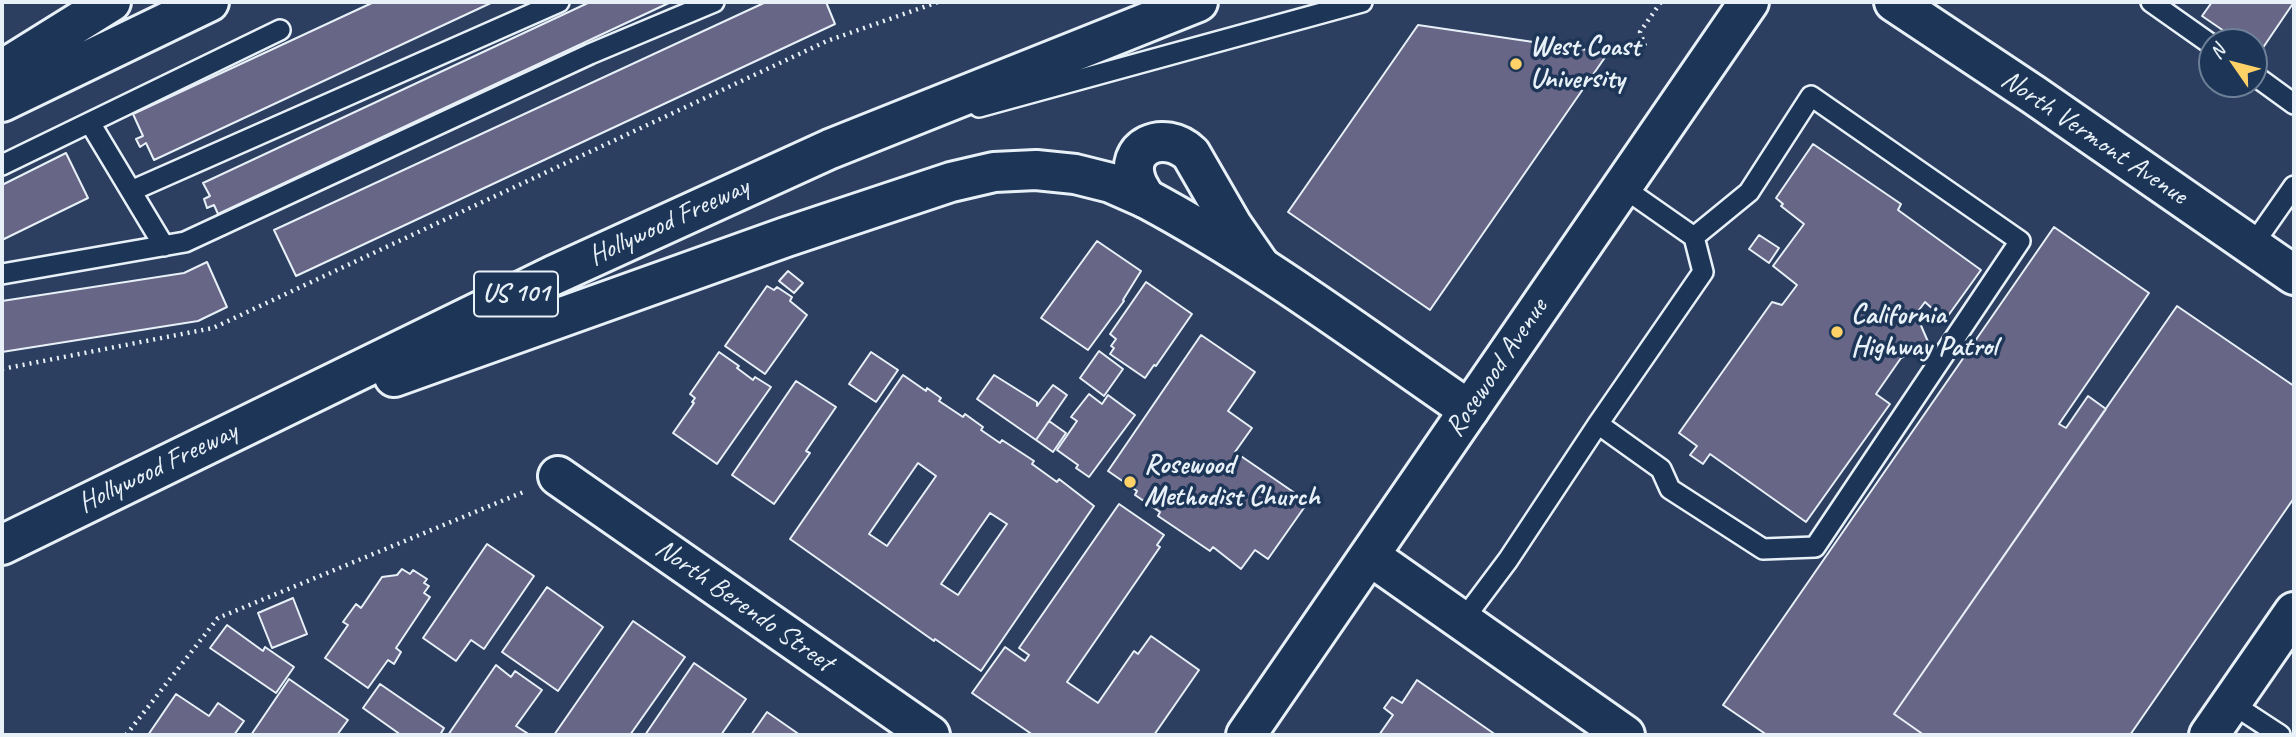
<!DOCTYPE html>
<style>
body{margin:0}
#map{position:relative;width:2296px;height:737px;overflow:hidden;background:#2c3f61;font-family:Caveat,sans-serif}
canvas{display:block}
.frame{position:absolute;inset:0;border:4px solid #e8f1f8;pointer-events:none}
.north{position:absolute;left:2198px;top:28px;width:70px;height:70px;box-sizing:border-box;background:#1d3557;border:2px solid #6e8097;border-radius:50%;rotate:305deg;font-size:19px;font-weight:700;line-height:28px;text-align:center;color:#e8f1f8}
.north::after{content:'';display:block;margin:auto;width:24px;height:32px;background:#ffd166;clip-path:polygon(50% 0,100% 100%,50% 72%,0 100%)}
</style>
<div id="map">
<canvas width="2296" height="737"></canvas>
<div class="frame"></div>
<div class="north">N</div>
</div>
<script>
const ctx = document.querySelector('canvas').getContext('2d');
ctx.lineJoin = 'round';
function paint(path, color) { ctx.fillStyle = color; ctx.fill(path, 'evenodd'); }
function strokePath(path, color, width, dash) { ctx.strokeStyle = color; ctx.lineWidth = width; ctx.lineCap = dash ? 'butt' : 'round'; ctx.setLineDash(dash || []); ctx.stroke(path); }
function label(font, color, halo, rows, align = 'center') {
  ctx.font = font + ' Caveat,sans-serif'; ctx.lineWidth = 7; ctx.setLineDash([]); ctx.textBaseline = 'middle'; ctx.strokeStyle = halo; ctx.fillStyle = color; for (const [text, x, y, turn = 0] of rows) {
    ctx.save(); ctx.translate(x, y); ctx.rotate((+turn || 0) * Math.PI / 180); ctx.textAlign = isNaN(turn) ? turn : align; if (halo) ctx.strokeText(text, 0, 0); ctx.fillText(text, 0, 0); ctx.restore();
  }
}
const building = new Path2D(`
 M374,2H493L154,160L146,143L140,147L136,139L143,136L133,114Z
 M590,2H671L218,214L214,205L207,208L204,199L210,196L203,183Z
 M766,2H826L835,24L296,276L274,230Z
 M2212,2H2294L2258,55L2254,52V42H2240L2202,16Z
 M1418,25L1608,53L1430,310L1288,212Z
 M1813,144L1901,204L1898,210L1981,270L1945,320L1925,302L1916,314L1929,344L1901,358L1876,394L1890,404L1806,522L1710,454L1703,464L1690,455L1697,446L1679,433L1772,302L1782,305L1797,285L1773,266L1804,224L1781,206L1783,204L1776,198Z
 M66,153L88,198L2,240V185Z
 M2054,227L2149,293L2059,424L2066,428L2088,396L2106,409L1894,714L1924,735H1767L1723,705Z
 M1759,235L1779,248L1769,263L1749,249Z
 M1097,241L1141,271L1123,300L1124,301L1088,350L1041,318Z
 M207,262L227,307L198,321L2,352V301L184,273Z
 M788,271L803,283L794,293L779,281Z
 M1146,282L1192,314L1156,366L1154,365L1145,378L1110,354L1114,348L1111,346L1116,339L1110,334Z
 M767,286L774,290L777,287L792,297L790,301L807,315L765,374L725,346Z
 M2177,306L2294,386V498L2130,735H1924L1894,714Z
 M1201,335L1255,372L1228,411L1252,428L1235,452L1308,502L1268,559L1255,550L1241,569L1213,547L1210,551L1158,516L1160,512L1135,495L1137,491L1108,471Z
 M1099,351L1123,369L1104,396L1080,378Z
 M719,352L739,366L737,368L753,380L755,377L771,387L717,464L673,433L694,403L692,402L695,398L690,394Z
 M871,352L898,370L876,402L849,384Z
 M903,375L926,391L927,388L941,398L939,401L963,417L965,414L983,427L981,430L1000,443L1002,440L1034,461L1032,464L1057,482L1059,479L1094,506L981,671L935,639L934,641L790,539ZM918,463L936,476L887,546L869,534ZM990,513L1007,524L958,595L941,584Z
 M994,375L1037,402V406L1053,385L1067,395L1036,440L977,399Z
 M796,381L836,407L806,451L810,453L774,504L732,475Z
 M1089,394L1102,404L1108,395L1135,415L1089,477L1076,468L1078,465L1057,450L1077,421L1071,417Z
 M1049,421L1066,433L1053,452L1036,440Z
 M1119,504L1164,535L1157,545L1160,547L1067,682L1098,703L1134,651L1138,654L1151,636L1199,670L1154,735H1033L972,693L1005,647L1025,661L1029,655L1019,648Z
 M487,544L534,576L484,649L471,640L456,661L423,638Z
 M402,569L410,574L413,570L427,579L424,583L429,586L424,593L430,597L396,648L401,652L394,664L388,660L368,688L325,658L348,625L343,622L356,604L361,608L382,577L397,575Z
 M547,587L603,627L558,691L502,652Z
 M293,598L307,634L272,648L258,613Z
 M633,621L685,657L630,735H554Z
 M227,625L263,651L265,647L294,667L276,693L210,648Z
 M694,663L746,699L721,735H645Z
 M496,665L511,677L515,671L542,690L516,726L530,735H448Z
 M289,679L348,720L337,735H251Z
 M1417,680L1496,735H1379L1393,715L1384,708L1392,697L1402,703Z
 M380,684L444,728L440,735H401L363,708Z
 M176,694L209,716L218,703L244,721L234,735H148Z
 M767,712L800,735H751Z`);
paint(building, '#676687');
strokePath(building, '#e8f1f8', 2);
const service = new Path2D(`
 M2151,2L2212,45
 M2254,75L2294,104
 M979,107L1362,2
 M90,123L164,246
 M2,165L280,30
 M131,191L559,2
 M2252,246L2294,186
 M2,274L185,242L590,54L714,2
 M1598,424L1661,469L1670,489L1763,549L1815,547L2020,241L1811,96L1749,192L1694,237
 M1463,620L1508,560L1598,424L1703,272L1694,237L1621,186
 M2231,703L2280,735`);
const minor = new Path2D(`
 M1145,198C1143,193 1139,188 1137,183C1122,147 1164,128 1191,154L1232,225L1259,264
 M558,476L930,735
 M1370,556L1625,735`);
const tertiary = new Path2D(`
 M1246,735L1469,410
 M2209,735L2294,612`);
const secondary = new Path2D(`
 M1145,198C1259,259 1363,337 1469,410L1749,2`);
const primary = new Path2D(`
 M1894,2L2034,95L2294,275`);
const motorway = new Path2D(`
 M2,70L111,2
 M2,102L209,2
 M394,377L786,237L951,182L994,172L1036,170L1075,174L1111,183L1145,198
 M2,545L554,275L830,149L1198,2`);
strokePath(service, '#e8f1f8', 24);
strokePath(minor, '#e8f1f8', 44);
strokePath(tertiary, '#e8f1f8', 44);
strokePath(secondary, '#e8f1f8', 44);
strokePath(primary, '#e8f1f8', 44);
strokePath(motorway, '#e8f1f8', 44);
strokePath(new Path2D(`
 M1645,46L1640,32L1661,2
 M2,369L213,328L827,41L938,2
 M126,735L218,618L526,491`), '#e8f1f8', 4.5, [2, 5]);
strokePath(service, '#1d3557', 19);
strokePath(minor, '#1d3557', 38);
strokePath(tertiary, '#1d3557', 38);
strokePath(secondary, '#1d3557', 38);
strokePath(primary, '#1d3557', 38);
strokePath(motorway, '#1d3557', 38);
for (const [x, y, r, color] of [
 [1516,64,7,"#ffd166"],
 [1837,332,7,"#ffd166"],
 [1130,482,7,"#ffd166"]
]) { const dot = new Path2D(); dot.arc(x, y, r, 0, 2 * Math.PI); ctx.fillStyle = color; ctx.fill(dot); strokePath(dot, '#1d3557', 2.5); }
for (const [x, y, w] of [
 [516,294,84]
]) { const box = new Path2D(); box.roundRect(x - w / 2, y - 22.5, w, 45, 5); ctx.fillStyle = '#1d3557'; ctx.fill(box); strokePath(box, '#e8f1f8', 2); }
label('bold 26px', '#e8f1f8', null, [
 ["US 101",516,294]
]);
label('bold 28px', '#e8f1f8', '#1d3557', [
 ["West Coast",1530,48],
 ["University",1530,80],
 ["California",1851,316],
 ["Highway Patrol",1851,348],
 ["Rosewood",1144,466],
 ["Methodist Church",1144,498]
], 'left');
label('28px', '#e8f1f8', '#1d3557', [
 ["North Vermont Avenue",2094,138,34],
 ["Hollywood Freeway",669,222,-25],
 ["Rosewood Avenue",1497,368,-56],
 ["Hollywood Freeway",158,468,-26],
 ["North Berendo Street",744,606,35]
]);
</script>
